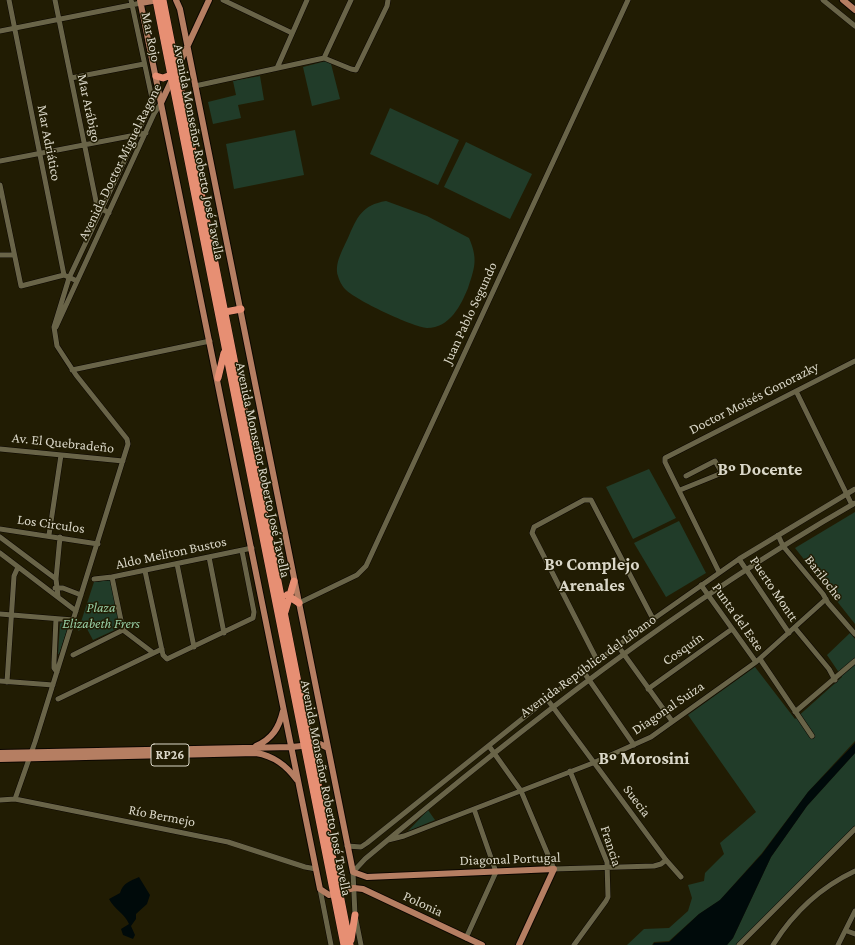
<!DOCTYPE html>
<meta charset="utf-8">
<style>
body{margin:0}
canvas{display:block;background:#211c03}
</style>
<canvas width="855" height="945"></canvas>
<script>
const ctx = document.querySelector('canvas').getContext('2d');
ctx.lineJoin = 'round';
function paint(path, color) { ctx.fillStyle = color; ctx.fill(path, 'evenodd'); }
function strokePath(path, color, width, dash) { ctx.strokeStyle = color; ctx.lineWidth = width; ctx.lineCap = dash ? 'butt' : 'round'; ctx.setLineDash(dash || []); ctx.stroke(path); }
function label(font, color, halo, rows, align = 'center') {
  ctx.font = font + ' "Crimson Pro",serif'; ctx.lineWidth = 3; ctx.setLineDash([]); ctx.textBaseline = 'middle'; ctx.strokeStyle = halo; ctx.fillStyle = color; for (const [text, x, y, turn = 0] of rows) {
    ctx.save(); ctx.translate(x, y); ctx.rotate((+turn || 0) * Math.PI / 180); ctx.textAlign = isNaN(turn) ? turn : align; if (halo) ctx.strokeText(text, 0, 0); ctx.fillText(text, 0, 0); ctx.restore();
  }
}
paint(new Path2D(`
 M330,60L340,99L312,106L303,67Z
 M260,76L264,100L238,105L241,118L213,124L208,102L236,95L233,81Z
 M390,108L459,140L438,185L370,154Z
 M295,130L304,175L234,189L226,144Z
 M466,142L532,174L510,219L444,187Z
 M386,201L427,216L469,238C478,259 475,267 468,288C461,305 450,328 427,328C413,327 355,300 345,289C342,286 339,280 338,276C334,264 343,249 348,238C357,217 362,205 386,201Z
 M649,469L676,518L633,539L606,487Z
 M855,512V624L795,548Z
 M679,521L706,573L666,597L634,543Z
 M111,580L120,625L119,628L93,640L86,627L78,631L94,582Z
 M62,622L69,624L59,654H58L60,624Z
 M850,633L855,639V741L808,792L762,853L720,900L699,914L669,941L654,942L652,945H627L644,929L669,928L688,911L692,898L688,885L704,881L705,873L724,854L720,843L756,812L688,715L755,667L795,719L842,677L827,655Z
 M855,753V826L736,945H727L733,938L771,857L807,806Z
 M428,810L435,820L408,831Z`), '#213c29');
paint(new Path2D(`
 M855,743V753L807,806L771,857L733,938L727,945H653L654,943L669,942L699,914L720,900L762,854L808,792Z
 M139,877L150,895L147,904L136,914V919L131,926L135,935L133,939L123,935L121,929L129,924C125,914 114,909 109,899L120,893C123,883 130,881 139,877Z`), '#000a0a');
const minor = new Path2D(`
 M9,0L64,275L77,281
 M55,0L97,206L109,213
 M131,0L153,103
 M223,0L292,33
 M823,0L855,26
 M0,31L141,3
 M324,58L351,0
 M277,68L307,0
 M71,78L144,64
 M195,86L324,58L351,69L356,70L387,6L388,0
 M0,161L146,133
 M0,185L21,286L64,275
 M0,255H14
 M56,327L154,114L161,103
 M72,370L210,341
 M796,391L852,505
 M0,449L123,461
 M680,490L722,473L715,461L686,476
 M0,529L98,544
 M49,535L61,455
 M778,535L783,546L823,594L828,603L855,634
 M0,537L56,579
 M0,553L76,611
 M209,557L224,633
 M739,559L789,633
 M177,564L194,647
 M145,571L163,655L167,659L253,618L254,612L242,551
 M719,572L665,462V458L855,361
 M112,577L123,630L152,652
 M94,579L112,577L252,548
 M701,585L756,662
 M55,588H63L81,595
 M58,596L56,579L60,537
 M299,603L357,575L366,566L628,0
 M0,614L73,620
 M56,619L54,662V668L57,672
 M795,628L829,669L835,680
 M618,646L672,721
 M73,655L123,630
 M760,659L812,736
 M597,660L532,533L534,527L584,500H591L653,619
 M583,671L634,745
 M0,681L53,685
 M7,682L14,576L18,567
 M648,689L732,629
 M58,699L162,649
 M547,699L666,860L681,877
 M795,712L855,661
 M489,746L521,791L554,869L654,866L661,864L666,860
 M570,771L607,862L608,897L606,901L574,945
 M15,799L35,742L128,444L127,439L76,375L57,346L54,327L69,278L158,90
 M0,800L15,799L228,842L305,867L316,869
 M388,840L404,836L593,763L651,737L756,662L826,599
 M347,846L361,847L367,843L547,699L652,620L739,559L855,489
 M320,889L331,945
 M847,931L855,934
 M466,938L496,872L474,809
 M361,945L355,915L353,872L365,859C520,729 679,604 855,503
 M739,945L855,829
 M773,945C793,913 821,887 855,871
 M838,945L855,911`);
const major = new Path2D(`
 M140,0L320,889L329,895L354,888L363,889L482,945
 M176,0L180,9L353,872L367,877L554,869L519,945
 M843,0L855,10
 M141,3L158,0
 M161,103L209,0
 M256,746C272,739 279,728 283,711
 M0,753L292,747L320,744L328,748
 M0,759L256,753C274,756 286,765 297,780`);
const highway = new Path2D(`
 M156,0L344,945
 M163,0L350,945
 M156,76L163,78L174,74
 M225,312L241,309
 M218,378L224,353
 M287,595L299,603
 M285,612L294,581
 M351,940L355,915`);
strokePath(minor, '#0b0600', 6);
strokePath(major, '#0b0600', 8);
strokePath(highway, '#0b0600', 8);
strokePath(minor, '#696448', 5);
strokePath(major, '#b57e62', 6);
strokePath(highway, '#e78f73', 7);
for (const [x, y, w] of [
 [170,755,38]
]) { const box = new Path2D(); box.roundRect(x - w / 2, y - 11, w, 22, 3); ctx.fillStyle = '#211c03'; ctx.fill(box); strokePath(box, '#dad7c8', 1); }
label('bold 13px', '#dad7c8', null, [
 ["RP26",170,755]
]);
label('14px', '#dad7c8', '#211c03', [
 ["Mar Rojo",151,37,78],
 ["Mar Arábigo",89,108,78],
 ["Mar Adriático",49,143,79],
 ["Avenida Monseñor Roberto José Tavella",199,152,79],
 ["Avenida Doctor Miguel Ragone",120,162,-64],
 ["Juan Pablo Segundo",470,313,-65],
 ["Doctor Moisés Gonorazky",754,398,-27],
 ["Av. El Quebradeño",63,443,6],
 ["Avenida Monseñor Roberto José Tavella",263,470,78],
 ["Los Circulos",51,524,8],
 ["Aldo Meliton Bustos",171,553,-12],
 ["Bariloche",824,578,52],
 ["Puerto Montt",774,589,56],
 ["Punta del Este",738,617,55],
 ["Cosquín",683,649,-35],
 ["Avenida República del Líbano",588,666,-36],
 ["Diagonal Suiza",668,708,-34],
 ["Avenida Monseñor Roberto José Tavella",326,788,79],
 ["Suecia",637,801,53],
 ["Río Bermejo",162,816,11],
 ["Francia",611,846,72],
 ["Diagonal Portugal",510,859,-2],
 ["Polonia",423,904,25]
]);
label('italic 14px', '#97cea5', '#211c03', [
 ["Plaza",101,608],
 ["Elizabeth Frers",101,624]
]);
label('bold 18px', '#dad7c8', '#211c03', [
 ["Bº Docente",760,469],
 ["Bº Complejo",592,564],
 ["Arenales",592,585],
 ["Bº Morosini",644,758]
]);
</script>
